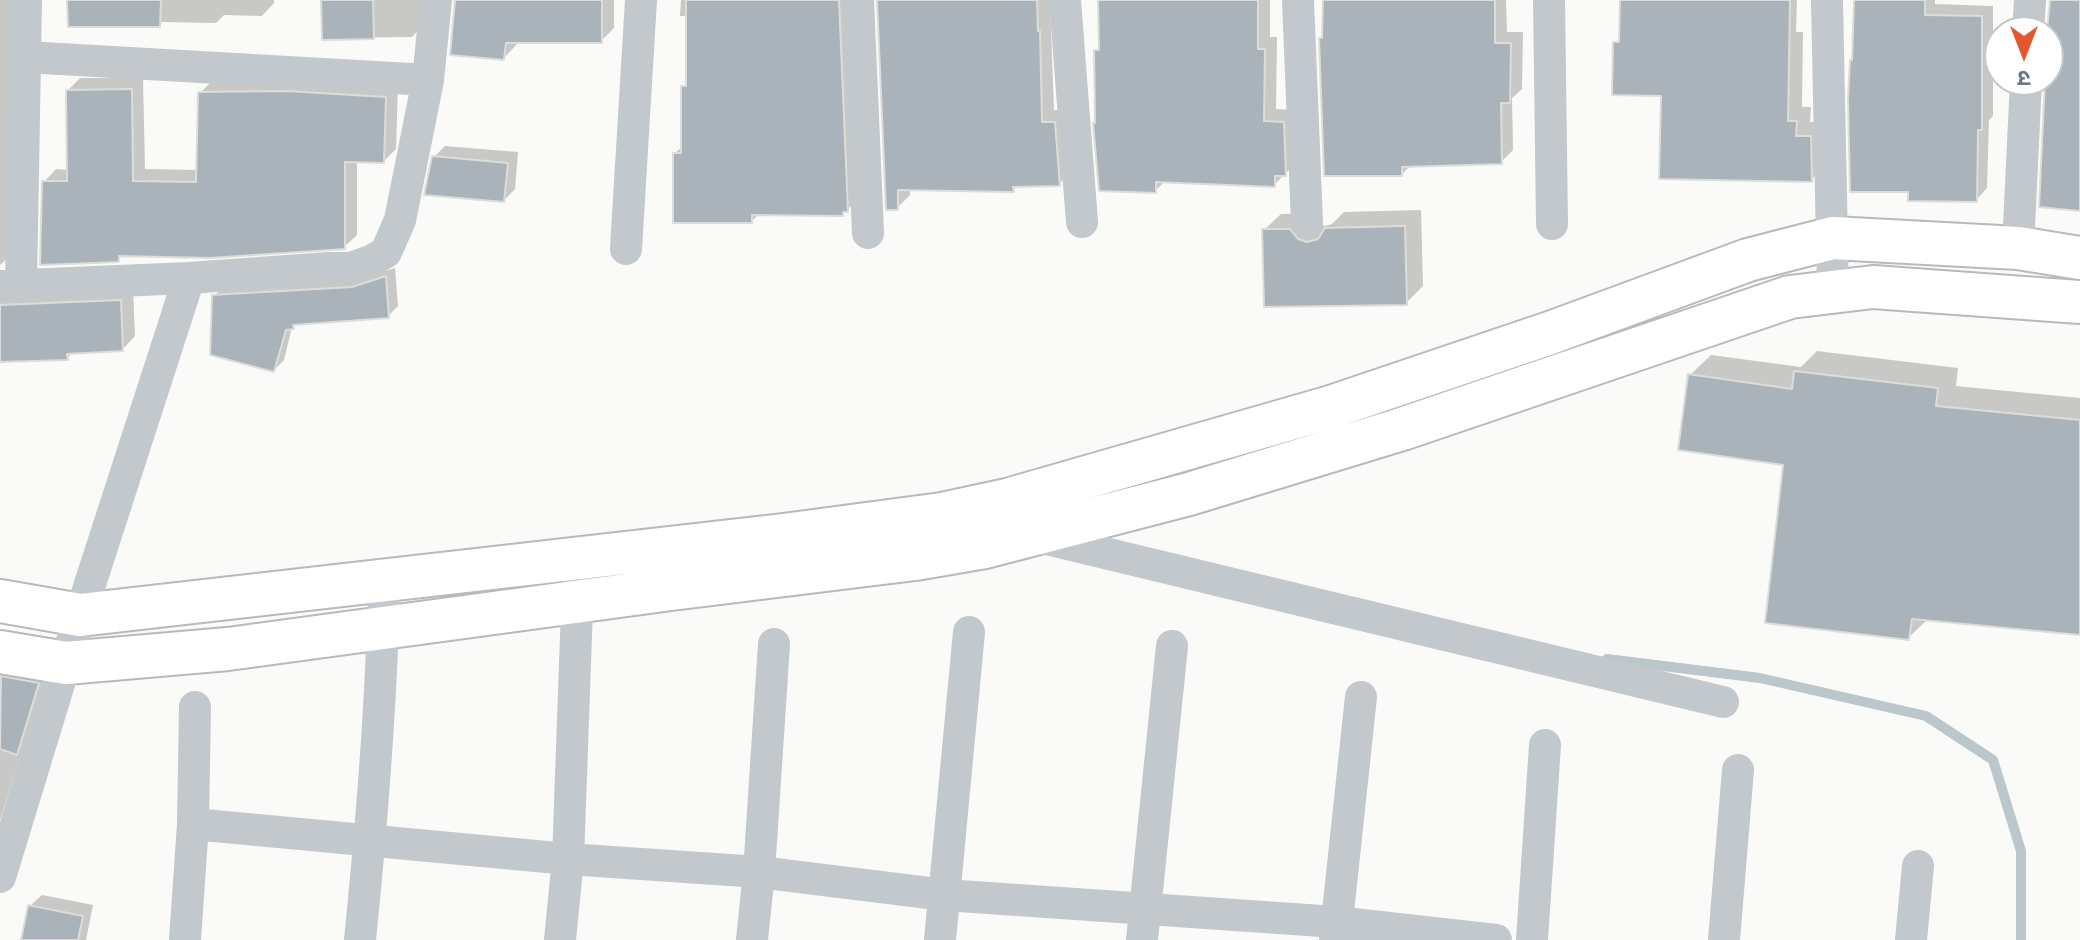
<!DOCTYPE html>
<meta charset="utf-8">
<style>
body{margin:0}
#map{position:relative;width:2080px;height:940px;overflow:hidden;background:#fafaf8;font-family:Roboto,"Noto Sans Devanagari",sans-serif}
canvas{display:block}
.north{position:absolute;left:1984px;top:16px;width:80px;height:80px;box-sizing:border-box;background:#fff;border:2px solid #c1c8cd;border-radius:50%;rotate:180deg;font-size:22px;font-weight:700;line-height:32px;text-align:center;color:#657683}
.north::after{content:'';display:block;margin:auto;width:28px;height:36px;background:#e4572e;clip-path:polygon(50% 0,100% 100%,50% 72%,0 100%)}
</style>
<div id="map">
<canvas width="2080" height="940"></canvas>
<div class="north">उ</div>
</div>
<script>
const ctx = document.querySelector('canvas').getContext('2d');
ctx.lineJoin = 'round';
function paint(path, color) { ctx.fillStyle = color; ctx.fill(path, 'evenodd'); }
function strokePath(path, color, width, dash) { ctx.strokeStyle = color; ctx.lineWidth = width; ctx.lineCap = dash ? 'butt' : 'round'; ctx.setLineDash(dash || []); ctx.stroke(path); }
paint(new Path2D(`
 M0,0H14L15,252L0,265Z
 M69,0H274V3L262,16L224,15L216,23L162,22L159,25Z
 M323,0H428L425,23L412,37L324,38Z
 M457,0H614V28L601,41H517V44L504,58Z
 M681,0H851L860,197L847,210L842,214L760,213L752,221L675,153L683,146V87L688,81V16H680Z
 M879,0H1050L1054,110H1067L1072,171L1059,184H1019L1013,190L910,189V195L897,208Z
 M1099,0H1270V37H1277L1276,109L1296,110L1298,161L1274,185L1165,181L1155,191L1096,51L1101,46Z
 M1325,0H1506L1507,32H1523L1522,89L1512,98L1513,150L1501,162L1411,165L1402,174L1321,39L1324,35Z
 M1622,0H1797L1796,32H1803L1802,107H1811L1810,122H1825L1826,165L1811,180L1663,94L1615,43L1621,37Z
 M1856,0H1935V4L1993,6V116L1989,120L1987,188L1976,200L1910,190L1854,58Z
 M80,78H143L145,169L198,170L200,93L212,81L398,85L396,149L384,161L357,160V235L344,247L124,254L118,260L44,182L56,169L69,170L68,90Z
 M445,146L518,152L515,189L504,200L434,157Z
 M1421,210L1423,286L1406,303L1264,230L1281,214L1306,213L1314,223L1325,226L1332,224L1344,212Z
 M395,268L398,306L388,316L297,323L292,327L284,360L274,370L214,296L224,286L363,278Z
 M0,287L133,288L135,336L122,350L73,352L67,358L0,359Z
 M1817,351L1958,368L1956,386L2080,398V633L1928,619L1908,638L1785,463L1690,375L1711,355L1801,367Z
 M10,670L46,676L0,821V689L2,677Z
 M42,895L93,905L86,940H23L30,906Z`), '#0003');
strokePath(new Path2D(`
 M1607,659L1760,678L1926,716L1993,760L2021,851V940`), '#bbc7cb', 10);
const building = new Path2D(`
 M67,0H161L160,27H68Z
 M321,0H373L374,39L322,40Z
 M455,0H602V43H506L504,60L450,55Z
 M686,0H839L848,212H843V216L752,215V223H673V153H681V86H686Z
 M877,0H1037L1038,31H1040L1042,122H1055L1060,186L1013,187L1014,192L898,190V210H886Z
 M1098,0H1258V49H1265L1264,121L1284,122L1286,176H1275V187L1156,182V193L1099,191L1093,123H1095L1094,50H1099Z
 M1323,0H1495V43H1511L1510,103H1501L1502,164L1402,167V176H1324L1319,38H1322Z
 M1620,0H1790L1788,121H1797L1796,136H1811L1812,182L1659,179L1661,96L1612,95L1613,42H1619Z
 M1854,0H1925V15L1982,16V130H1978L1977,202L1908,201V192H1850L1848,99L1850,60H1852Z
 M2050,0H2080V211L2039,207L2045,80H2048L2047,32Z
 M132,89L133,181L196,182L198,92L286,91L386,97L384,163L345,162V249L209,258L119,256V262L40,265L42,181H67L66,90Z
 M432,156L508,163L504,202L424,195Z
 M1402,226H1405L1407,305L1264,307L1262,229H1290L1298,239L1307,242L1318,239L1325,228Z
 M386,276L389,318L293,325L294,329L286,330L274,372L210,355L212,295L352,287Z
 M121,300L123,351L67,354L68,360L0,362V305Z
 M1794,371L1938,388L1936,406L2080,420V635L1912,619L1909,640L1765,623L1783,465L1678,450L1688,374L1792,389Z
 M1,676L39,683L17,755L0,749Z
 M28,905L83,916L78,940H21Z`);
paint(building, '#aab3b9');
strokePath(building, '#dcdcda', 2);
const major = new Path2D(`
 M0,601L80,615L783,535L942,514L1007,500L1331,407L1550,333L1748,260L1833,238L2018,248L2080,258
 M0,652L66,663L228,649L671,589L915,559L985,547L1189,494L1402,429L1790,297L1873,287L2080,302`);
strokePath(major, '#b5babe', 46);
strokePath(new Path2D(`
 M858,0L868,233
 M1065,0L1082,222
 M1298,0L1307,223
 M1549,0L1552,224
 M1827,0L1833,292
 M2028,32L2030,0
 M25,57L428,80
 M2018,248L2026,80
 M626,249L641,0
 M21,285L26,0
 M0,286L189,278L329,268H351L373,260L386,252L400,220L428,80L436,0
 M1034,536L1723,702
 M193,824L568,859L759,872L945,895L1336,922L1496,940
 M0,877L80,615L189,278
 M185,940L193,824L195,707
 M360,940C372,821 382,700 384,580
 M560,940L568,859L578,580
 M752,940L759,872L774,644
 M940,940L969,632
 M1142,940L1172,646
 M1335,940L1361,697
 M1532,940L1545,745
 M1724,940L1738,770
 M1911,940L1918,866`), '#c3c8cc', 32);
strokePath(major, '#fff', 42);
</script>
